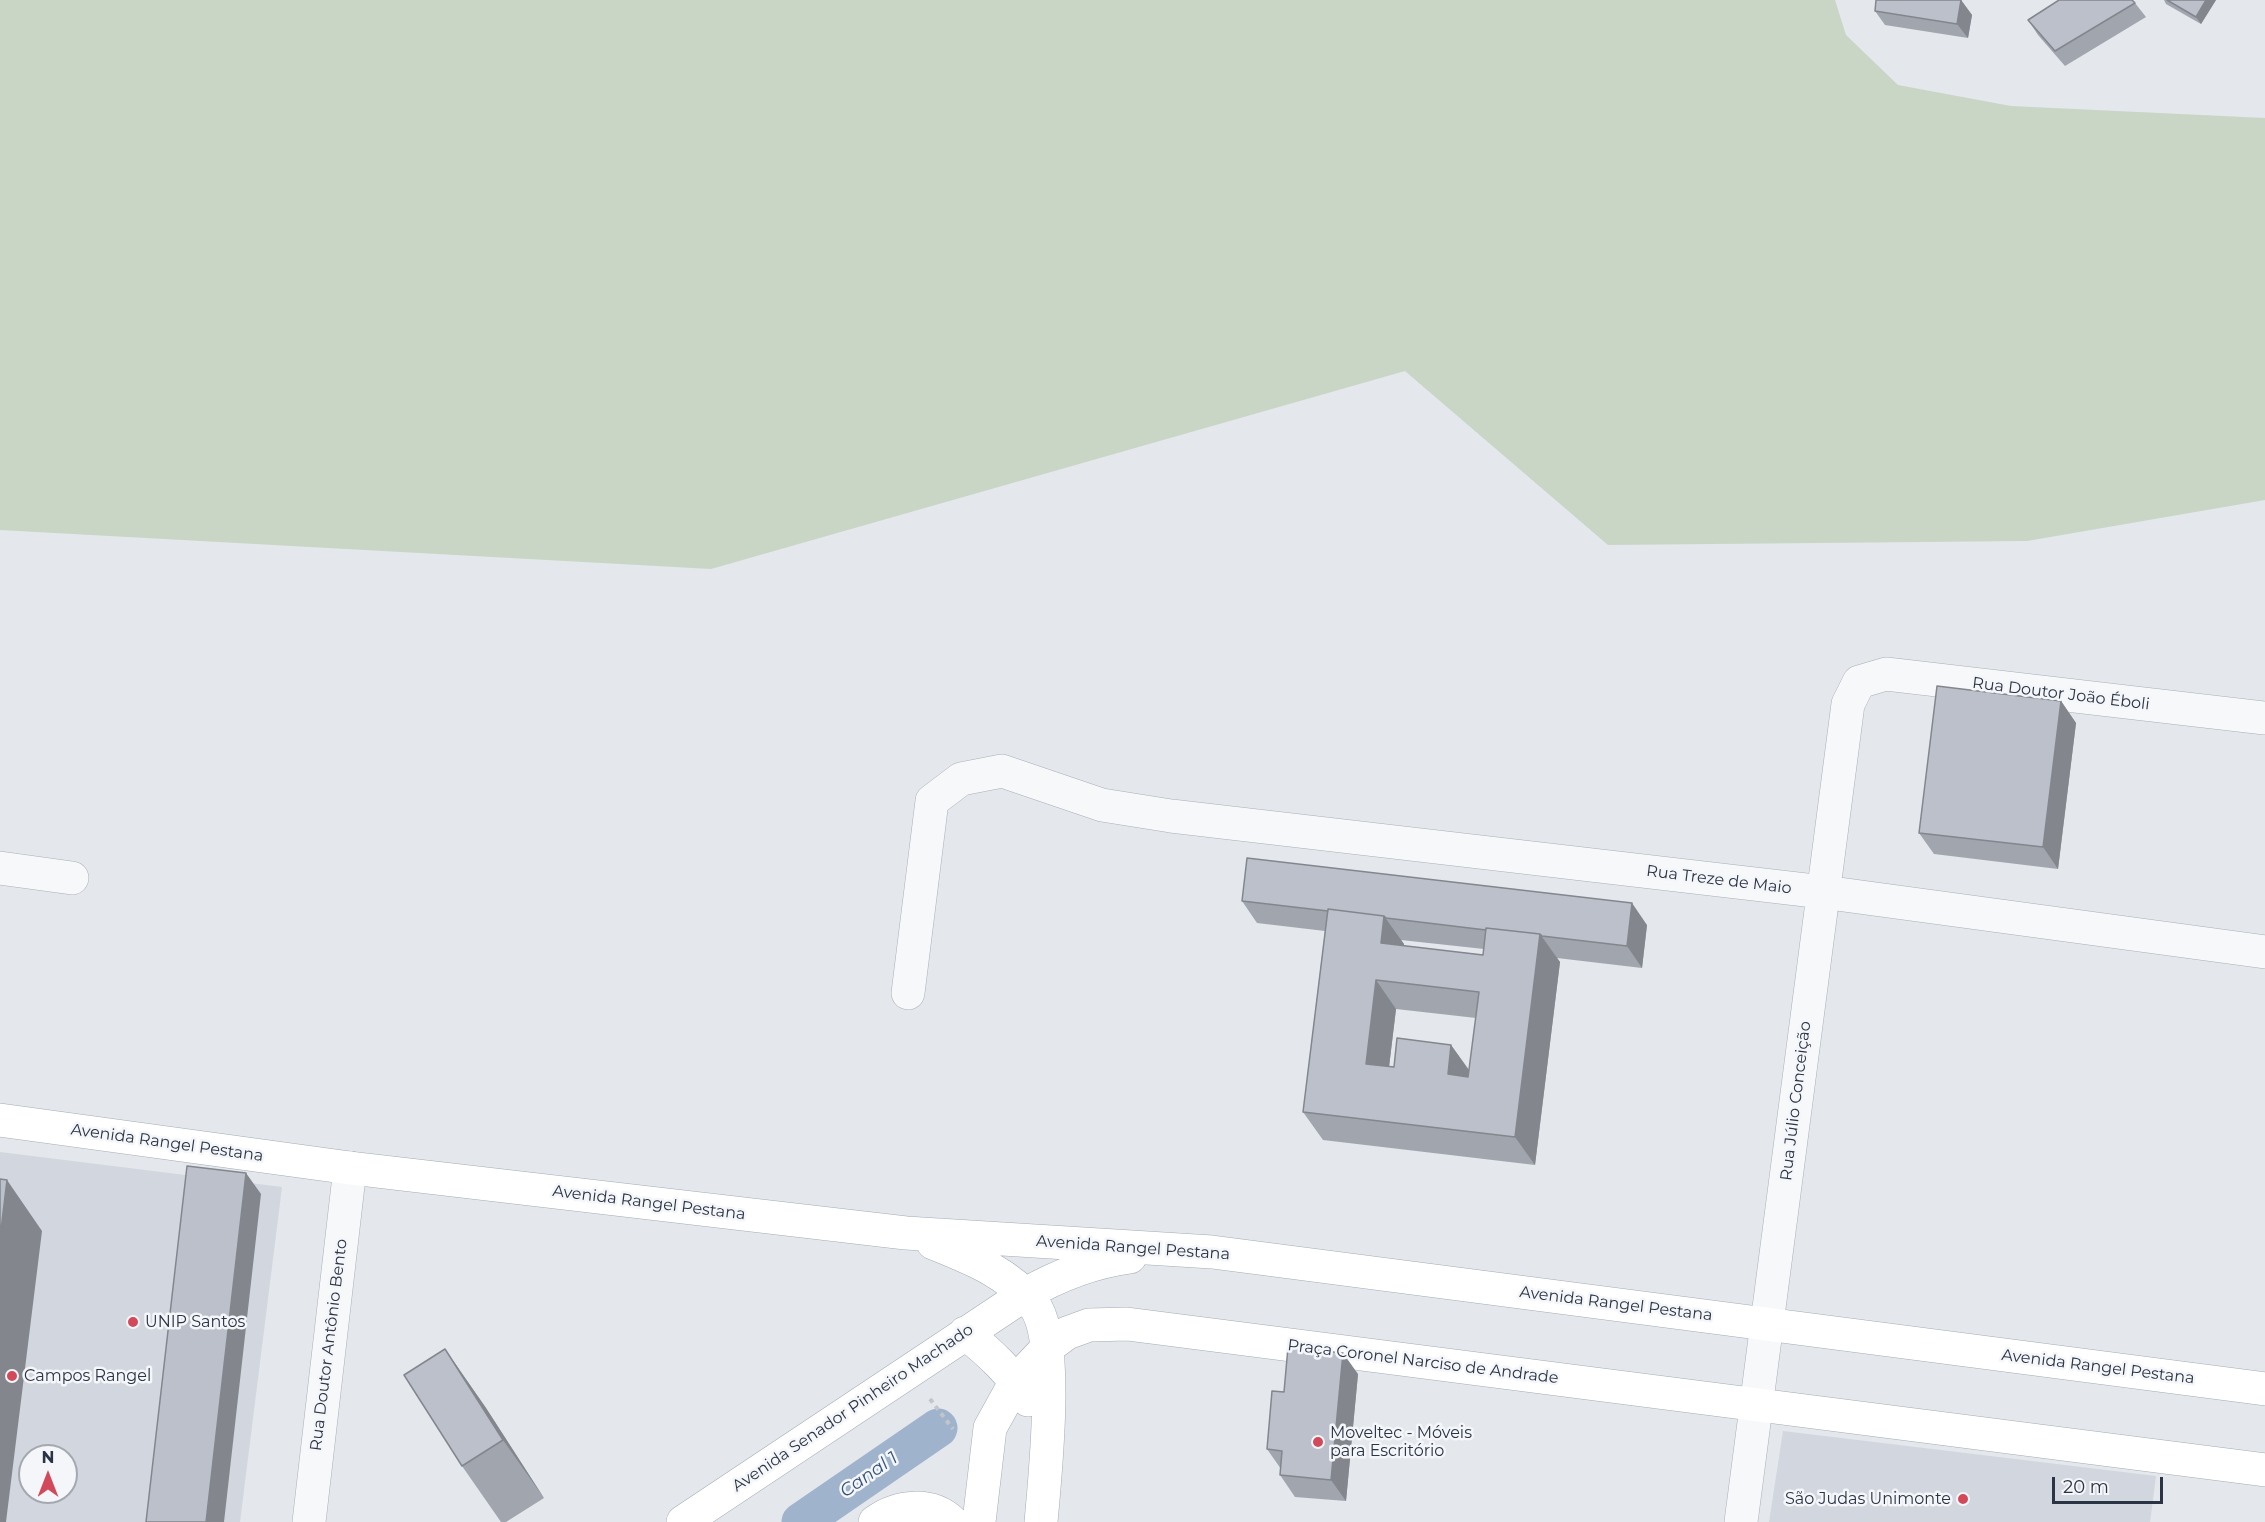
<!DOCTYPE html>
<meta charset="utf-8">
<style>
body{margin:0}
#map{position:relative;width:2265px;height:1522px;overflow:hidden;background:#e4e7ec;font-family:Montserrat,sans-serif}
canvas{display:block}
.north{position:absolute;left:18px;top:1444px;width:60px;height:60px;box-sizing:border-box;background:#f4f6f9;border:2px solid #a4a8b1;border-radius:50%;rotate:0deg;font-size:16px;font-weight:700;line-height:24px;text-align:center;color:#2b3445}
.north::after{content:'';display:block;margin:auto;width:21px;height:27px;background:#d1495b;clip-path:polygon(50% 0,100% 100%,50% 72%,0 100%)}
.scale{position:absolute;left:2052px;top:1477px;width:111px;height:27px;box-sizing:border-box;border:3px solid #2b3445;border-top:0;padding-left:8px;font-size:18px;line-height:21px;white-space:nowrap;color:#2b3445;-webkit-text-stroke:4px #f4f6f9;paint-order:stroke}
</style>
<div id="map">
<canvas width="2265" height="1522"></canvas>
<div class="north">N</div>
<div class="scale">20 m</div>
</div>
<script>
const ctx = document.querySelector('canvas').getContext('2d');
ctx.lineJoin = 'round';
function paint(path, color) { ctx.fillStyle = color; ctx.fill(path, 'evenodd'); }
function strokePath(path, color, width, dash) { ctx.strokeStyle = color; ctx.lineWidth = width; ctx.lineCap = dash ? 'butt' : 'round'; ctx.setLineDash(dash || []); ctx.stroke(path); }
function label(font, color, halo, rows, align = 'center') {
  ctx.font = font + ' Montserrat,sans-serif'; ctx.lineWidth = 5; ctx.setLineDash([]); ctx.textBaseline = 'middle'; ctx.strokeStyle = halo; ctx.fillStyle = color; for (const [text, x, y, turn = 0] of rows) {
    ctx.save(); ctx.translate(x, y); ctx.rotate((+turn || 0) * Math.PI / 180); ctx.textAlign = isNaN(turn) ? turn : align; if (halo) ctx.strokeText(text, 0, 0); ctx.fillText(text, 0, 0); ctx.restore();
  }
}
paint(new Path2D(`
 M0,1152L282,1187L240,1522H0ZM30,1456H66V1492H30Z
 M1783,1431L2156,1476L2150,1522H1769Z`), '#d2d6de');
paint(new Path2D(`
 M0,0H1835L1846,35L1898,85L2011,106L2265,118V500L2027,541L1608,545L1405,371L711,569L0,530Z`), '#c9d6c5');
strokePath(new Path2D(`
 M801,1522L938,1428`), '#9fb4cc', 39);
const minor = new Path2D(`
 M0,868L72,878
 M908,993L932,801L961,779L1002,771L1102,805L1171,816L1823,892L2265,952
 M309,1522L350,1168
 M1741,1522L1848,704L1859,682L1886,674L2265,718`);
const major = new Path2D(`
 M0,1120L350,1168L906,1233L1212,1252L2265,1389
 M933,1243C970,1258 1008,1272 1034,1305C1060,1337 1045,1477 1041,1522
 M965,1333C990,1353 1011,1372 1028,1400
 M683,1522L1024,1295C1057,1276 1092,1262 1130,1257
 M875,1522C898,1505 931,1502 952,1522
 M979,1522L990,1428L1016,1381L1048,1347L1067,1333L1089,1325L1127,1324L2265,1470`);
strokePath(minor, '#a9aeb7', 34);
strokePath(major, '#a3abb8', 34);
strokePath(new Path2D(`
 M930,1399L953,1429`), '#c2c5cb', 4, [4.5, 4.5]);
strokePath(minor, '#f7f8fa', 33);
strokePath(major, '#fff', 33);
paint(new Path2D(`
 M1961,0L1972,15L1968,38L1885,25L1875,11Z
 M2164,0H2216L2201,24L2166,4Z
 M2135,3L2146,17L2065,66L2038,35L2028,20Z
 M2061,701L2076,723L2058,869L1934,854L1919,833Z
 M1242,901L1647,925L1642,968L1557,958L1560,962L1535,1165L1323,1140L1303,1112L1325,931L1257,923ZM1401,940L1484,949L1483,955L1403,946L1404,944ZM1396,1009L1476,1018L1469,1070L1451,1045L1394,1067H1389Z
 M445,1349L486,1408L544,1498L506,1522H501L462,1466Z
 M1358,1374L1346,1501L1295,1497L1280,1475L1281,1469L1267,1449L1284,1392Z`), '#a1a5ae');
paint(new Path2D(`
 M1961,0L1972,15L1968,38L1957,24Z
 M2206,0H2216L2201,24L2196,17Z
 M2061,701L2076,723L2058,869L2043,847Z
 M1632,903L1647,925L1642,968L1627,946Z
 M1384,916L1404,944L1400,971L1381,943Z
 M1540,934L1560,962L1535,1165L1515,1137Z
 M1376,980L1396,1009L1386,1092L1366,1064Z
 M1451,1045L1471,1073L1468,1102L1448,1074Z
 M246,1173L261,1194L224,1522H206Z
 M7,1180L42,1231L6,1522H0V1238Z
 M445,1349L486,1408L544,1498L503,1440Z
 M1343,1353L1358,1374L1346,1501L1331,1480Z`), '#83868d');
const building = new Path2D(`
 M1876,0H1961L1957,24L1875,11Z
 M2059,0H2132L2135,3L2055,51L2028,20Z
 M2167,0H2206L2196,17Z
 M1937,686L2061,701L2043,847L1919,833Z
 M1247,858L1632,903L1627,946L1542,936L1540,934L1486,928V930L1386,918L1384,916L1328,909V911L1242,901Z
 M1328,909L1384,916L1381,943L1483,955L1486,928L1540,934L1515,1137L1303,1112ZM1376,980L1479,992L1468,1077L1448,1074L1451,1045L1397,1038L1394,1067L1366,1064Z
 M187,1166L246,1173L206,1522H146Z
 M0,1179L7,1180L0,1238Z
 M1288,1347L1343,1353L1331,1480L1280,1475L1282,1451L1267,1449L1272,1391L1284,1392Z
 M445,1349L503,1440L462,1466L404,1375Z`);
paint(building, '#bbc0ca');
strokePath(building, '#83868d', 1.5);
for (const [x, y, r, color] of [
 [133,1322,6,"#d1495b"],
 [12,1376,6,"#d1495b"],
 [1318,1442,6,"#d1495b"],
 [1963,1499,6,"#d1495b"]
]) { const dot = new Path2D(); dot.arc(x, y, r, 0, 2 * Math.PI); ctx.fillStyle = color; ctx.fill(dot); strokePath(dot, '#f4f6f9', 2); }
label('16px', '#2b3445', '#f4f6f9', [
 ["Rua Doutor João Éboli",2061,694,7],
 ["Rua Treze de Maio",1719,880,7],
 ["Rua Júlio Conceição",1796,1101,-83],
 ["Avenida Rangel Pestana",167,1143,8],
 ["Avenida Rangel Pestana",649,1203,7],
 ["Avenida Rangel Pestana",1133,1248,4],
 ["Avenida Rangel Pestana",1616,1304,7],
 ["Rua Doutor Antônio Bento",329,1345,-83],
 ["Praça Coronel Narciso de Andrade",1423,1362,7],
 ["Avenida Rangel Pestana",2098,1367,7],
 ["Avenida Senador Pinheiro Machado",853,1408,-34]
]);
label('16px', '#2b3445', '#f4f6f9', [
 ["UNIP Santos",145,1322],
 ["Campos Rangel",24,1376],
 ["Moveltec - Móveis",1330,1433],
 ["para Escritório",1330,1451],
 ["São Judas Unimonte",1951,1499,"right"]
], 'left');
label('italic 18px', '#34527a', '#f4f6f9', [
 ["Canal 1",869,1475,-35]
]);
</script>
